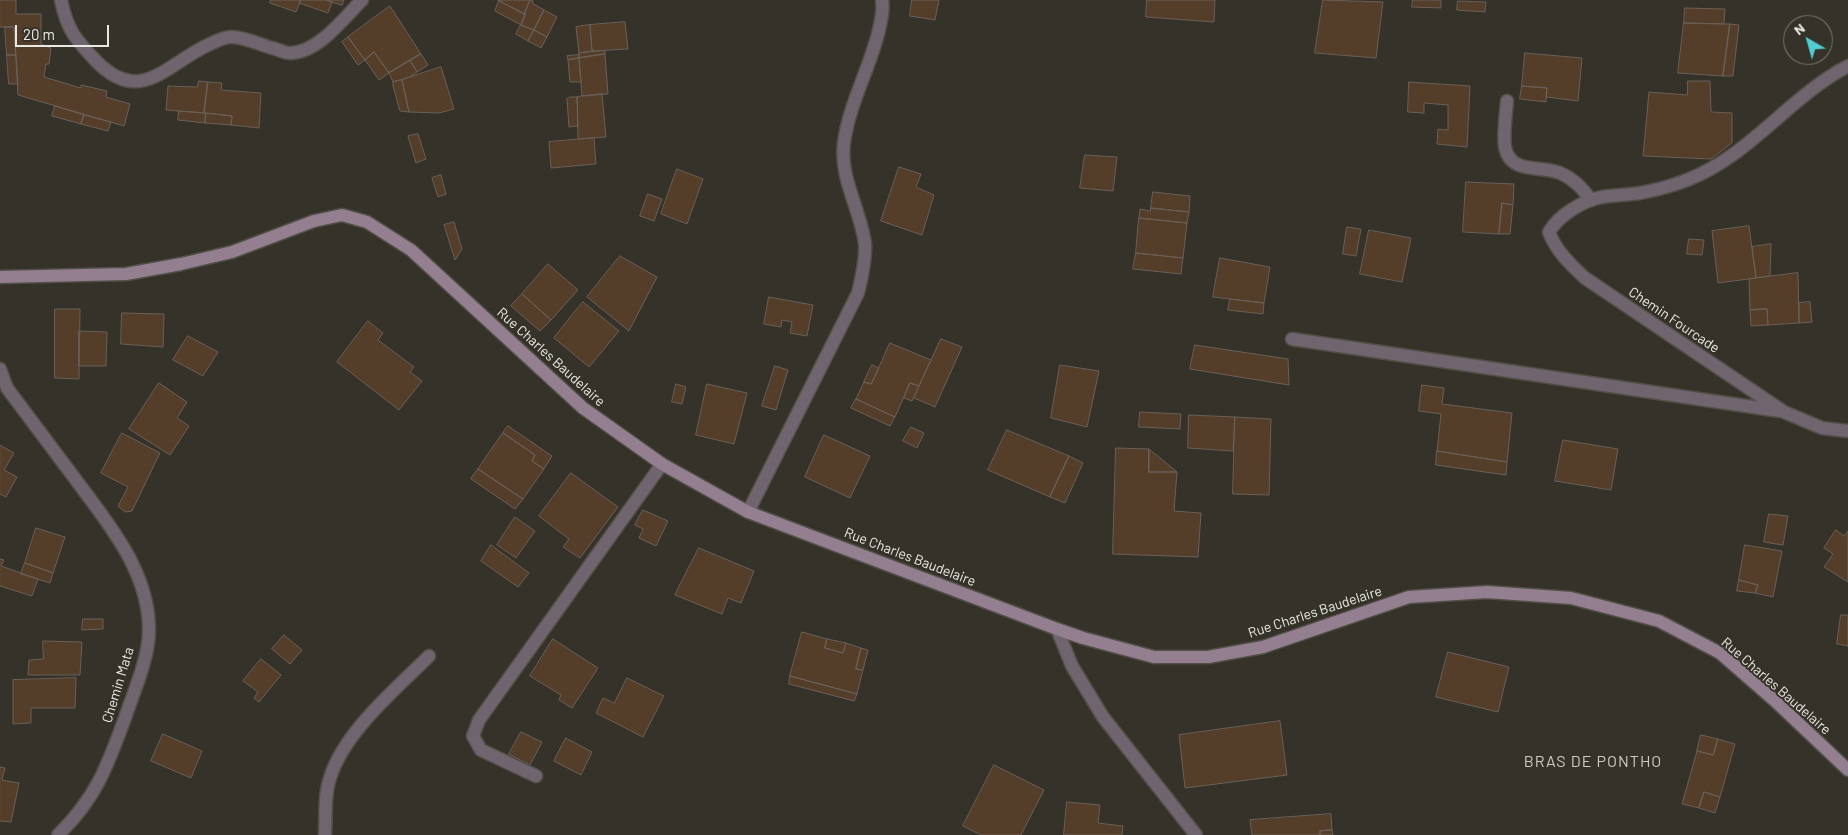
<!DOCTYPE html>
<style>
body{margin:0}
#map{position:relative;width:1848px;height:835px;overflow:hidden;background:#353229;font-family:Barlow,sans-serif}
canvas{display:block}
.north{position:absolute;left:1783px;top:15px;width:50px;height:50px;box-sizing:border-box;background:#353229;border:1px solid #7d7b73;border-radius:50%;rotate:322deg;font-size:14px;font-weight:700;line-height:20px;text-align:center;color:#e9e8e2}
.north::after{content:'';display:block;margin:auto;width:18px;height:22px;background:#51ccd2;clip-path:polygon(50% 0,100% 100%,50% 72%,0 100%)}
.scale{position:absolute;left:15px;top:25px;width:94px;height:22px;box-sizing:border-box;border:2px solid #e9e8e2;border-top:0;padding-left:6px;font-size:15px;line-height:18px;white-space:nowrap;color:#e9e8e2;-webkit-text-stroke:4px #353229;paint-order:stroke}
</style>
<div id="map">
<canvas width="1848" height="835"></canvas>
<div class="north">N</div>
<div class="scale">20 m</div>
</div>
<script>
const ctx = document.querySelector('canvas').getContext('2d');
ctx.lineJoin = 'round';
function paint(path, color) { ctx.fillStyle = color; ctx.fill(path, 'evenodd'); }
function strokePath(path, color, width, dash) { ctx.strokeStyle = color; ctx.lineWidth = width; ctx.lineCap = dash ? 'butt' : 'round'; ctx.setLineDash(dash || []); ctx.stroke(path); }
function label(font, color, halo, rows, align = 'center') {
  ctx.font = font + ' Barlow,sans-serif'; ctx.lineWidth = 4; ctx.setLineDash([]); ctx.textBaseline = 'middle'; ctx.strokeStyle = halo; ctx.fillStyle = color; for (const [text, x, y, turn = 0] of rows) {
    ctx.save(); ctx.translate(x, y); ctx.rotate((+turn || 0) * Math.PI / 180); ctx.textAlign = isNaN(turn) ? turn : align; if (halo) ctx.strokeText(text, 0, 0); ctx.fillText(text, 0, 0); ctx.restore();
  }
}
const building = new Path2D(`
 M0,0H16V14H41V44L51,48L49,64H46L44,77L81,88V85L107,91L106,97L130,104L124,126L18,95L14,27H0Z
 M271,0H301L296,12L270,3Z
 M301,0H326L332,2L328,13L299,3Z
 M326,0H344L342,5Z
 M498,0H530L524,14Z
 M530,0H533L532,3L544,10L534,30L521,25Z
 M912,0H939L935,20L910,16Z
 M1147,0H1215L1214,22L1146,17Z
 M1323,0L1383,2L1376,58L1315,53Z
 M1413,0H1441V8L1412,7Z
 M499,1L526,14L521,25L495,11Z
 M1458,1L1486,2L1485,12L1457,10Z
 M390,6L421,54L389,73L374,52L365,60L348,37Z
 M1685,8L1725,9L1724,24L1684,23Z
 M544,10L557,17L547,37L534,30Z
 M625,22L628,49L592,51L590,25Z
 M1684,23L1730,24L1723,76L1678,73Z
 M1730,24L1739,25L1733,76H1723Z
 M521,25L534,30L528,41L516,34Z
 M590,25L592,51L579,53L576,27Z
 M5,27H14L16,55H7Z
 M534,30L547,37L541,48L528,41Z
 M348,37L365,60L358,65L342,42Z
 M605,51V54L579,58V53Z
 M374,52L389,73L379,80L365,60Z
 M1525,53L1582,58L1578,101L1546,97L1547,88L1522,86Z
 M421,54L428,65L417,72L410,60Z
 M605,54L608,94L582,96L579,58Z
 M7,55H16L18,84H9Z
 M579,55V58L568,60L567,56Z
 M579,58L581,82H570L568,60Z
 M410,60L417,72L410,77L393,82L389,73Z
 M441,67L454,109L439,113L409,112L402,80Z
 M402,80L409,112L400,111L393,86V82Z
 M199,81L208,82L204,113L166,110L168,86L197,87Z
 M1688,81H1710L1711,112L1732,113V143L1711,159L1643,156L1649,92L1687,95Z
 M208,82L222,83L221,90L261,93L259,128L231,125L232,116L204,113Z
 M1409,82L1470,86L1467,147L1437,144L1438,129L1448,130V105L1424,103V113L1408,112Z
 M1522,86L1547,88L1546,102L1520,99Z
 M602,94L606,137L578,139L577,97Z
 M570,97H577L578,126L569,127L567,99Z
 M55,106L84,115L81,124L52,116Z
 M179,111L206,113L205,123L178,120Z
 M206,113L232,116L231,125L205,123Z
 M84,115L111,122L108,131L81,124Z
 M418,134L426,159L416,163L408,136Z
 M594,138L596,164L551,168L549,142Z
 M1085,155L1117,157L1113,191L1080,188Z
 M899,167L921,174L916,187L934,195L922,235L881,221Z
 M677,169L703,179L687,224L661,214Z
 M441,175L446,194L438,197L432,178Z
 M1466,182L1514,184L1513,205L1502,203L1499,234L1463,232Z
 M1153,192L1190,196L1189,212L1151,208Z
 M648,194L662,199L654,221L640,216Z
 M1502,203L1513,205L1510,234H1499Z
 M1151,208L1189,212L1187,223L1139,218L1140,209L1150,211Z
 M1139,218L1187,223L1183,258L1136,253Z
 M454,222L462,249L455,260L444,225Z
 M1749,226L1756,278L1718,283L1712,231Z
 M1347,227L1361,229L1356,256L1343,254Z
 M1369,230L1411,238L1402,282L1360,274Z
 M1689,239L1704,240L1702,255L1687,254Z
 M1771,244L1770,276L1756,278L1752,247Z
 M1136,253L1183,258L1181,274L1133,269Z
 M620,256L657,277L629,331L587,297Z
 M1220,258L1270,267L1264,303L1213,297Z
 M548,264L578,290L551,320L522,294Z
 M1798,273L1799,323L1768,325L1767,309L1750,310L1749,279Z
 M522,294L551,320L540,331L511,306Z
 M769,297L813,305L807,336L790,333L792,322L782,320L781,327L764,324Z
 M1230,299L1264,303L1263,314L1228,310Z
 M583,302L619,331L589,367L554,338Z
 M1810,302L1812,322L1799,323V303Z
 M55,309H80L79,379L55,378Z
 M1767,309L1768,325L1751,326L1750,310Z
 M122,313L164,314L163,347L121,344Z
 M368,321L383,333L378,340L414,367L410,372L422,381L399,410L337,362Z
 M79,331L107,332L106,366H79Z
 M188,336L218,352L203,376L173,360Z
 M941,339L962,347L935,407L914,398Z
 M890,343L931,360L919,386L910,383L895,417L856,399L864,382L871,384Z
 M1195,345L1288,359L1289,385L1190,369Z
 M872,365L879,368L871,384L864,382Z
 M1060,365L1099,371L1087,427L1051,418Z
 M775,366L788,370L776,410L762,406Z
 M159,383L187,402L177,418L189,426L170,455L129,429Z
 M910,383L919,386L912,401L904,398Z
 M676,384L686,387L682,404L672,402Z
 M707,384L747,393L734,444L696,435Z
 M1422,385L1444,388L1442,404L1512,413L1507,462L1437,451L1441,414L1419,411Z
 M856,399L895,417L890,426L851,408Z
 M1140,412L1181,414L1180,429L1139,427Z
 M1189,415L1235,417L1233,451L1188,448Z
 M1235,417L1271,419L1269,495L1233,494Z
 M508,426L552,456L544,469L532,461L535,455L503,433Z
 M911,427L924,433L917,448L903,441Z
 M1007,430L1069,456L1050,497L988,470Z
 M122,433L160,453L132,511L125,512L118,506L128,487L101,473Z
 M503,433L535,455L532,461L544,469L523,499L478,469Z
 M824,435L870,456L850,498L805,477Z
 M1563,440L1618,449L1611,490L1555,481Z
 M0,445L14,453L4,470L17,477L6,497L0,494Z
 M1116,448L1149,449V472H1177L1174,511L1201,513L1198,557L1113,554Z
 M1149,449L1177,472H1149Z
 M1437,451L1507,462L1506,475L1436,465Z
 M1069,456L1083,463L1065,503L1050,497Z
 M478,469L523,499L515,509L471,479Z
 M571,473L618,507L580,558L563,547L569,539L539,516Z
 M643,510L668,521L656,546L639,538L643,529L635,525Z
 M1769,514L1788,516L1783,545L1764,542Z
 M515,517L535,531L516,558L497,545Z
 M36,528L65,537L53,573L25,563Z
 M1836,530L1844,536L1848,531V582L1824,567L1833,554L1824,548Z
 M491,545L529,573L518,587L481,561Z
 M1745,545L1782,551L1773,597L1755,593L1758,585L1739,580Z
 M699,548L754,571L741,603L728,598L722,614L675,595Z
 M0,559L4,560L1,566L38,579L32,596L0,586Z
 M25,563L53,573L50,583L21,574Z
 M1739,580L1758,585L1755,593L1737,591Z
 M1841,615H1848V646L1837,644Z
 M83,619H103V629L82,630Z
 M802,632L827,639L825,648L843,653L846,643L861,648L856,669L863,670L857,694L790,676Z
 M284,635L302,650L290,664L272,649Z
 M553,639L598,668L572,708L559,700L561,695L530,676Z
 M827,639L846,643L843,653L825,648Z
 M43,641L82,642L80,675H28L29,660L43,659Z
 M861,648L868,650L863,670L856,669Z
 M1448,652L1509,667L1498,712L1436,697Z
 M261,659L281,675L259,702L254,698L258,692L243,681Z
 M790,676L857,694L854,701L789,684Z
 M76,678L75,708H31V723L13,724V680Z
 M627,678L664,696L643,737L596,713L603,698L614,703Z
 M1280,721L1287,775L1185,788L1179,735Z
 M521,732L542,742L530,765L509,754Z
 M163,734L202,751L191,778L151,761Z
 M1701,735L1718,739L1713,755L1697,751Z
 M566,738L592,752L581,775L554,761Z
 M1718,739L1735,744L1720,797L1704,792L1699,808L1682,804L1697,751L1713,755Z
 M994,765L1044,790L1021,835H981L963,826Z
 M0,767L5,768L2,780L19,783L11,822L0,821Z
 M1704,792L1720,797L1715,813L1699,808Z
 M1067,802L1100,805L1098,823L1123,826L1122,835H1064Z
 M1331,814L1332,830L1320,831V835H1252L1250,820Z
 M1332,830L1333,835H1320V831Z`);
paint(building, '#553e29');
strokePath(building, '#696059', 1);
const minor = new Path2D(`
 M61,0C67,30 76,40 96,61C141,107 167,63 210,44C216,41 224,37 231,37C242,36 261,45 272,48C277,49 284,53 290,53C318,53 344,18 362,0
 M1848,66C1789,97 1751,155 1687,180C1672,186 1656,190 1640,193C1627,195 1614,195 1602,197C1582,201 1559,215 1549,232C1556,251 1570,264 1585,278L1784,412L1822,428L1848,431
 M1507,101C1506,113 1503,135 1505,147C1510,175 1542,165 1560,173C1574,179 1582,188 1591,200
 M1292,339L1780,411
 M0,369L7,388C29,417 51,447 73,476C107,522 149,570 149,630C149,658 134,691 125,718C107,767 96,798 58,835
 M748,512L858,293C862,277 866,260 865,244C861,211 839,177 844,143C849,104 870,68 879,30C881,20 884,11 882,0
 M1057,629L1072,666L1103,717L1196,835
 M536,776L481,750L473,736L479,720L662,464
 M325,835C326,816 324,795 330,778C344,732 395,690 429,656`);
const secondary = new Path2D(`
 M0,277L126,274L181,264L232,252L314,221L342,215L367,222L411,250L583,408L662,464L748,512L1057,629L1083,638L1154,657H1208L1263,647L1409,597L1487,592L1571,598L1659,621L1720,653L1774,700L1848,770`);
strokePath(minor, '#524f47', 15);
strokePath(secondary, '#524f47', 15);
strokePath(minor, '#70646e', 12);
strokePath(secondary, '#937f8f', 12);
label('14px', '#e9e8e2', '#353229', [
 ["Chemin Fourcade",1674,320,34],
 ["Rue Charles Baudelaire",551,357,42],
 ["Rue Charles Baudelaire",910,557,21],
 ["Rue Charles Baudelaire",1315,612,-18],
 ["Chemin Mata",118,685,-73],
 ["Rue Charles Baudelaire",1776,686,41]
]);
ctx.letterSpacing = '1px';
label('16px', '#cdcabf', '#353229', [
 ["BRAS DE PONTHO",1593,762]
]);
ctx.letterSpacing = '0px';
</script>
